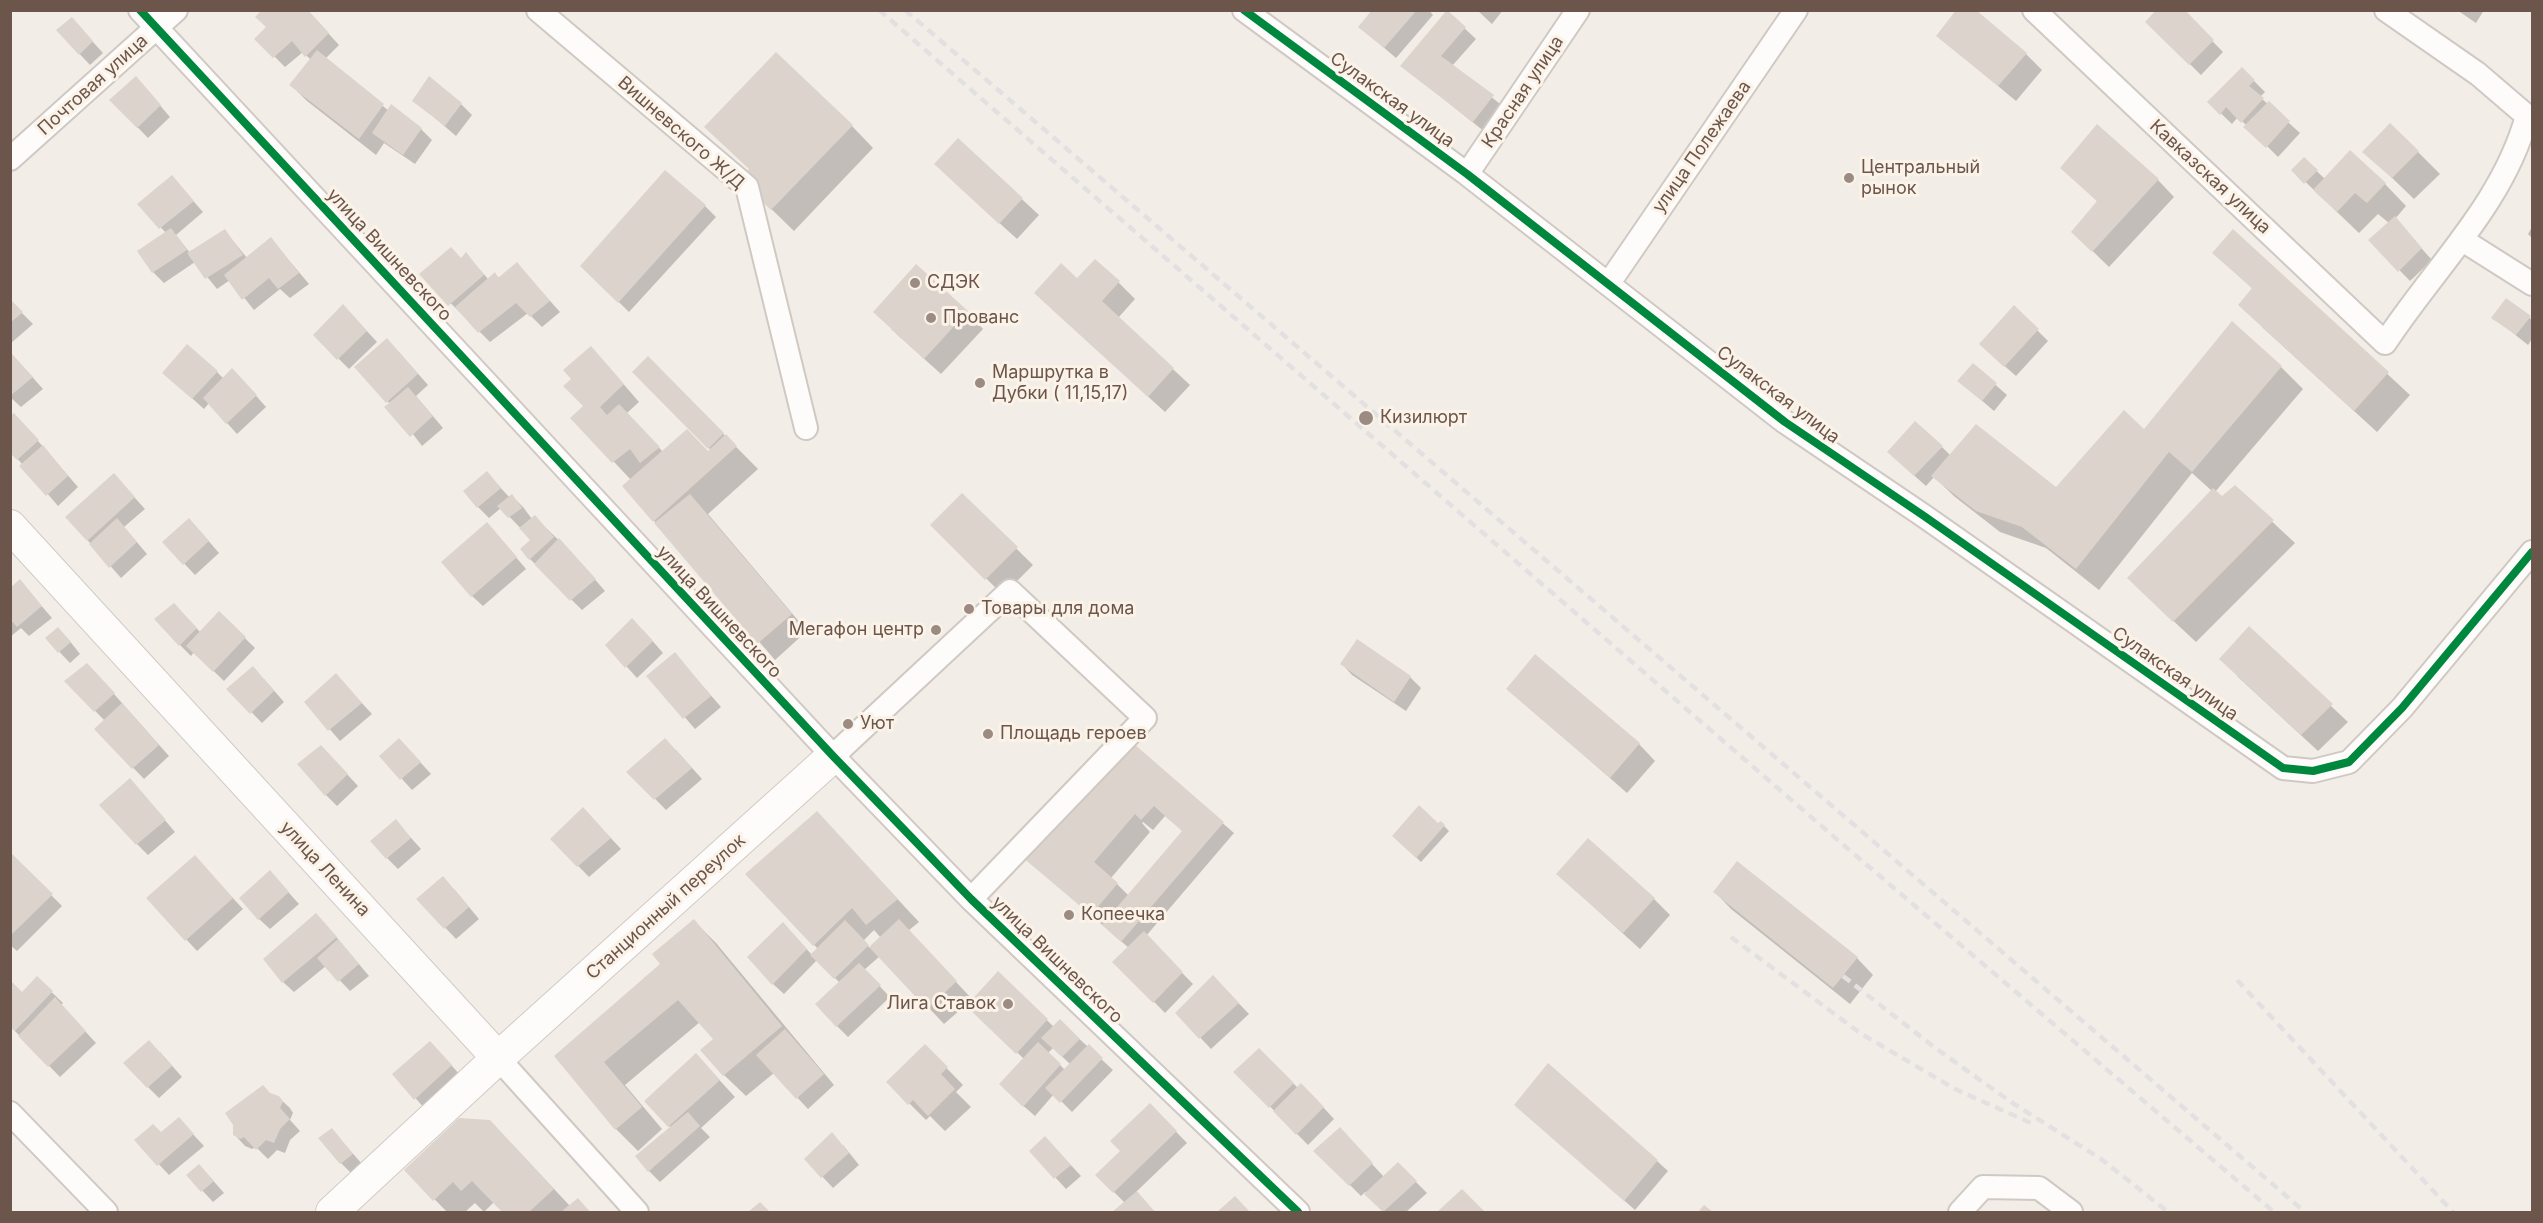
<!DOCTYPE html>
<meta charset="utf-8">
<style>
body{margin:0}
#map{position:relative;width:2543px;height:1223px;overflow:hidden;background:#f3ede7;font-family:Inter,sans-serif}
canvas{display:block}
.frame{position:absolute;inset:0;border:12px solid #6c564c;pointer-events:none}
</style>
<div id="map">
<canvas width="2543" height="1223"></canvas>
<div class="frame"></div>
</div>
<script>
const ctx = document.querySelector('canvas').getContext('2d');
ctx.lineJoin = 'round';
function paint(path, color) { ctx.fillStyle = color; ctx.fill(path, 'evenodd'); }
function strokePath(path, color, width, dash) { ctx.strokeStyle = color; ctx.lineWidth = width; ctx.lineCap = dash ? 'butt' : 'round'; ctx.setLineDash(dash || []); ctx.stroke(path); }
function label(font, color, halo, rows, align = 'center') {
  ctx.font = font + ' Inter,sans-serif'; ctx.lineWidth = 6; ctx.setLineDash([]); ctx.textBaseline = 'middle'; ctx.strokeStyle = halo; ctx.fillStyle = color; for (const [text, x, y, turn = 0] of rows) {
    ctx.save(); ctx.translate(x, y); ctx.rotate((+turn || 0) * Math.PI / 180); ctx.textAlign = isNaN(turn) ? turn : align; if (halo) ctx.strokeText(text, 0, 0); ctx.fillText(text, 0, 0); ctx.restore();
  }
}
paint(new Path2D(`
 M307,10L339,45L325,59L389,111L421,129L432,140L415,164L384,143L376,155L307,101L291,85L311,60L303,52L285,67L257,39Z
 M1374,10H1429L1433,15L1396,58L1360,27Z
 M1477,10H1503L1492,24Z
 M2182,10L2223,52L2201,75L2147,22Z
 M2457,10H2484L2476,23Z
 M1447,12L1476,39L1452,66L1504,107L1485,132L1402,66Z
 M82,30L103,53L90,65L58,31Z
 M1938,36L2026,54L2042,70L2016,101Z
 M2242,69L2265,92L2260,97L2300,133L2278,157L2238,117L2232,124L2209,102Z
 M146,89L170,117L148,138L111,100Z
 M414,100L461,104L472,115L456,136Z
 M852,126L873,148L794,231L763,201L751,170Z
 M958,140L1039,215L1017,239L952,180Z
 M2365,152H2418L2440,174L2414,199Z
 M2304,159L2325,179L2385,184L2406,206L2395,219L2432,260L2410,281L2370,240L2389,223L2378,214L2359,233L2293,170Z
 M2062,168L2158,180L2174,197L2109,267L2073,232L2098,202Z
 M172,177L203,212L176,235L190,253L225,231L247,258L271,239L309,284L290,298L280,289L254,310L230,280L217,289L195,262L164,283L153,272L166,233L139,204Z
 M705,206L716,217L629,312L582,266Z
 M2532,227V238L2528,234Z
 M2233,231L2410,395L2377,432L2262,327L2253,289L2214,253Z
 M466,254L489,280L495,274L499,278L517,264L560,312L542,327L528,313L490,342L421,274L462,260Z
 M1077,280L1118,282L1135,299L1118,318L1190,385L1165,412L1052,309Z
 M2506,300L2532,320V339L2528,345L2493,317Z
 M10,301L33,324L10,344Z
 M2014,307L2048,341L2016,376L1992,355Z
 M967,312L983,329L941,374L891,329Z
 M354,317L377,342L349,369L315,335Z
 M398,351L428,385L416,396L443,428L422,446L390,404L356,367Z
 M10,352L43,389L21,407L10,397Z
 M648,358L758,469L708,514L807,631L775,660L624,486L631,480L573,418L585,406L607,365L639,402L627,413L663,452H709L711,450L634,372Z
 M1973,365L2007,395L1994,411L1959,381Z
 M2281,367L2303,389L2215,492L2222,498L2235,487L2295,543L2196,642L2151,600L2212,491L2192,473L2099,590L2046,548L2000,532L1955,497L1934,477L1926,486L1900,463L1942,447L1950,455L2057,489L2145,431Z
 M217,372L224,379L243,381L266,407L237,434L209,403L204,409L164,373Z
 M25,426L78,487L58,506L10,450Z
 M487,473L510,498L512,496L523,507L532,519L545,527L570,551L605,591L582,610L530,559L532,540L501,508L489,518L478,507Z
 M114,475L145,509L124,527L147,554L121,578L67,517Z
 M962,495L1033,565L1003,595L932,525Z
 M200,531L219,553L195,575L164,542Z
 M497,535L526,569L483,606L472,596Z
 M20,581L52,618L29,636L21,628L10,637V590Z
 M219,613L255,648L224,681L194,652L191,656L180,645L185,616L201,633Z
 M2249,629L2348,722L2318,751L2237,676Z
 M643,630L663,653L637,678L607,645Z
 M47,639L69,640L80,654L70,663Z
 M1358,641L1410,677L1421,688L1406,711L1352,675L1342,664Z
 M675,654L721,707L695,729L649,676Z
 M336,675L372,714L340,741L306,702Z
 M98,676L169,756L144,779L96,729L105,721L66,681Z
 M264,679L284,702L262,723L229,689Z
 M1508,689L1639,744L1655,761L1627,793Z
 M1126,739L1234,833L1146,936L1193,984L1165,1013L1115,962L1129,948L1024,857ZM1165,816L1184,832L1129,896L1111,878L1150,832L1142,823L1143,822L1153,830Z
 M676,750L702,779L666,810L629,772Z
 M410,751L431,774L412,790L381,756Z
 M332,758L358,786L337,806L326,795Z
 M140,791L175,832L148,855L137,844Z
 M817,813L919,922L908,931L973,1000L998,973L1054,1027L1060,1021L1113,1070L1072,1112L1054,1094L1035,1116L1011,1095L1024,1059L967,1004L944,1024L880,956L864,970L890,997L848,1037L837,1026L840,983L817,960L784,994L773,984L794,935L812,955L818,949L747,874ZM874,930L881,938L870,948L863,941ZM1053,1048L1070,1064L1065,1070L1048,1053Z
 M594,820L621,849L589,877L552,839Z
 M396,821L421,849L398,869L387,858Z
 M1441,823L1449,831L1421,862L1394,836Z
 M10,854L62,906L17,951L10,945Z
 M205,868L243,909L197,951L148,898Z
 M270,872L299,904L270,929L259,919Z
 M454,889L479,919L456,939L418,899Z
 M1575,890L1654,899L1670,915L1640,949Z
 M1715,892L1857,958L1873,975L1850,1004L1731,909Z
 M694,921L716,943L834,1085L808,1109L774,1073L746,1096L724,1075L715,1039L700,1022L625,1085L662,1129L638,1151L616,1129L556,1056L662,964Z
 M327,926L369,976L350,991L326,966L294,992L283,982Z
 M37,978L63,1003L61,1005L96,1043L60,1077L10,1026Z
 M1224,988L1249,1014L1211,1049L1177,1013Z
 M925,1046L963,1085L956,1092L971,1107L945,1131L930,1116L926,1120L888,1082Z
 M1259,1050L1298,1088L1312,1095L1334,1119L1308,1145L1236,1072Z
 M160,1052L182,1077L159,1098L148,1087Z
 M441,1054L462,1077L426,1110L394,1074Z
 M712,1072L735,1097L701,1128L710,1137L660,1182L649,1171L671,1128L646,1102Z
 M270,1095L278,1097L290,1108L293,1113L290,1120L300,1131L290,1140L285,1153L277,1150L268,1159L256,1147L252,1149L245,1146L234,1134Z
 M1150,1105L1187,1143L1136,1192L1155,1212H1115L1125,1203L1097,1175L1122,1151Z
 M1527,1115L1657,1161L1668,1171L1635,1210Z
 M189,1130L204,1146L169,1175L136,1140Z
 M332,1130L363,1165L352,1174L341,1163Z
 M1350,1140L1384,1177L1398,1164L1427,1193L1406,1212H1385L1365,1192L1361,1196L1316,1151Z
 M512,1144L570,1206L578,1200L590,1212H504L494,1202L484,1212L475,1203L465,1212H447L406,1170Z
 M843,1145L859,1165L833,1188L806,1159Z
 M1056,1149L1081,1176L1066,1189L1031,1151Z
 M188,1175L210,1177L224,1193L213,1202Z
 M1462,1191L1483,1212H1439Z`), '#0003');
paint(new Path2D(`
 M262,10H308L329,33L305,57L292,41L273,58L254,39L266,27L255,17Z
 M1372,10H1417L1384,48L1358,27Z
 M1447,10L1466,27L1441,56L1494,95L1473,122L1400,66Z
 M1956,10H1976L2027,53L1998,86L1936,36Z
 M2156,10H2185L2214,40L2189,65L2145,22Z
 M72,17L93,41L79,55L56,30Z
 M317,50L384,104L359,139L289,85Z
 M776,52L853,125L771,210L739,180L749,169L704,127Z
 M2242,67L2255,80L2249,86L2264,98L2241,123L2226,107L2220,115L2207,102Z
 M136,76L161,105L137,128L109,100Z
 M429,76L462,103L445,126L412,101Z
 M2269,101L2290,121L2266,148L2243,127Z
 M391,104L422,128L403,155L372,133Z
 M2390,123L2419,151L2392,178L2362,152Z
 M2097,124L2159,179L2092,252L2071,232L2097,201L2060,168Z
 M958,138L1023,198L999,224L934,164Z
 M2350,150L2386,183L2367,203L2355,193L2337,212L2313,190Z
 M2304,157L2318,170L2304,184L2291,170Z
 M665,170L706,205L618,303L580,266Z
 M172,175L194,201L159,229L137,204Z
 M2395,216L2422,248L2398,272L2368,240Z
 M171,228L187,250L152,273L137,251Z
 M225,229L243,255L205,279L187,253Z
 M2233,229L2389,372L2354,411L2238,305L2252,288L2212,253Z
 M271,237L299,273L278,289L269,278L242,300L224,275Z
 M451,247L461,258L466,252L484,275L448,306L419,274Z
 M1095,259L1120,281L1102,301L1174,368L1148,397L1034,293L1061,263L1077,278Z
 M517,262L550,301L530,317L516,303L478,333L455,307L495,272L498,278Z
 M916,264L968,311L924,359L873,312Z
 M2506,298L2531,316L2516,335L2491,318Z
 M10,299L23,312L10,323Z
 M343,304L367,331L337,360L313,335Z
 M2014,305L2039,329L2004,367L1979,344Z
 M2232,321L2282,366L2192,472L2169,452L2076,569L2022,527L1976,511L1931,476L1976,424L2056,487L2124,410L2144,429Z
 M387,338L418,374L386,403L354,367Z
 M187,344L218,371L192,399L162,373Z
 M591,346L624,384L600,407L607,415L619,404L660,447L640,463L630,449L612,463L570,418L583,406L563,386L571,379L563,370Z
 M10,352L33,377L10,396Z
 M648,356L724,433L708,449L632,372Z
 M1973,363L1997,383L1982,401L1957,381Z
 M232,368L257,395L226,424L203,398Z
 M408,387L433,416L410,437L384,407Z
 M14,413L39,440L17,460L10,453V416Z
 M1915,421L1943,446L1914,476L1887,452Z
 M687,429L708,451L726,434L737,446L653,522L622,486Z
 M43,445L68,476L46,496L19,466Z
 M487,471L501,488L477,508L463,491Z
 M114,473L135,497L87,541L65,517Z
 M2235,485L2274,520L2173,622L2127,578L2213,488L2222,496Z
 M962,493L1018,547L985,580L930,525Z
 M512,494L522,508L508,518L497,506Z
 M690,494L792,614L757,644L654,523Z
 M535,515L554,537L529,560L520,549L530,540L519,528Z
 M117,518L137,542L109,568L89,544Z
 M189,518L209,541L183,565L162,542Z
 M487,522L517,557L471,597L441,562Z
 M559,538L596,579L570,601L534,564Z
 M20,579L42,606L17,627L10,619V588Z
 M174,603L197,628L179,646L154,619Z
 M219,611L246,637L213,672L186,646Z
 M632,618L653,641L625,668L605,645Z
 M2249,626L2333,704L2301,735L2219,659Z
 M58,627L71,642L58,653L45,638Z
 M1357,639L1411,676L1394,702L1340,664Z
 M675,652L711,696L683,719L646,676Z
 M1535,654L1640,743L1610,778L1506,689Z
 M87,663L115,693L94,712L64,681Z
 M253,666L274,691L250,714L226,689Z
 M336,673L362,703L328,731L304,702Z
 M122,703L159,745L132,769L94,729Z
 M1126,737L1224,822L1121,942L1102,925L1182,831L1154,806L1141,820L1135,814L1094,862L1118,883L1091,915L1022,857Z
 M399,738L421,762L400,780L379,756Z
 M665,738L692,768L654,800L626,772Z
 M321,745L348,774L325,796L297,764Z
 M130,778L166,820L136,845L99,805Z
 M1419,805L1438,823L1441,821L1445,825L1416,858L1392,836Z
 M583,807L611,838L577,867L550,839Z
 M817,811L898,899L866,925L852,908L813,946L745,874Z
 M396,819L411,838L386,859L370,841Z
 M1588,838L1655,898L1623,933L1556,874Z
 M10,852L53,894L10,936Z
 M195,855L233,898L185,941L146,898Z
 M1737,861L1858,957L1833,988L1713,892Z
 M270,870L289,892L258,920L239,898Z
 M443,876L469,907L444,929L416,899Z
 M316,913L337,937L282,983L263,959Z
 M694,919L782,1026L723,1076L700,1050L713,1039L678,1000L604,1062L642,1107L615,1130L554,1056L660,964L652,954Z
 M899,919L957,981L927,1009L869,947Z
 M845,920L869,945L834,979L810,955Z
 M783,922L807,949L772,985L747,957Z
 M1144,931L1183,972L1153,1003L1112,962Z
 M338,939L359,964L338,982L317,958Z
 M859,963L881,985L836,1027L815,1004Z
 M998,971L1048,1019L1016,1054L966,1006Z
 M1213,975L1239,1003L1199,1039L1175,1013Z
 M37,976L53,991L15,1031L10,1027V980L22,992Z
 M55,997L86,1031L48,1067L18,1036Z
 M1060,1019L1080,1039L1062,1057L1041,1038Z
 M785,1029L824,1074L796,1099L756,1055Z
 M149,1040L172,1066L147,1088L123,1063Z
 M430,1041L452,1065L414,1100L392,1074Z
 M1038,1042L1061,1064L1023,1107L999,1084Z
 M925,1044L948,1067L941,1074L955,1089L928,1116L913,1100L908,1105L886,1082Z
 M1089,1044L1103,1058L1060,1103L1045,1088Z
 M1259,1048L1294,1083L1269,1108L1233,1072Z
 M696,1053L720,1080L668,1127L644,1101Z
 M1548,1063L1658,1160L1624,1201L1514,1105Z
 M1301,1083L1324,1107L1296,1135L1273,1111Z
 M263,1085L270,1093L279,1096L283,1101L280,1108L290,1119L280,1129L274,1143L266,1140L256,1150L244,1137L240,1139L233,1135V1125L225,1113Z
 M1150,1103L1177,1131L1113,1193L1095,1175L1120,1151L1110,1141Z
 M688,1112L700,1126L648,1172L635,1156Z
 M179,1117L194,1134L157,1166L134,1140L153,1124L161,1132Z
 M459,1118L490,1120L554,1189L529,1212H502L472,1181L461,1191L453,1182L433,1201L404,1170Z
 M1340,1127L1373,1163L1349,1186L1313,1151Z
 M332,1128L353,1154L340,1164L318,1138Z
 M832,1132L849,1153L821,1178L804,1159Z
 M1045,1136L1071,1165L1054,1179L1029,1151Z
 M1398,1162L1417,1181L1383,1212L1364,1194Z
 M199,1164L214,1181L201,1192L186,1175Z
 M1462,1189L1485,1212H1437Z
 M1137,1191L1155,1212H1112Z
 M1235,1196L1250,1212H1217Z
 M578,1198L590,1212H565L563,1210Z
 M760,1202L770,1212H748Z
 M1704,1205L1713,1212H1698Z`), '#dcd3cd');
const street = new Path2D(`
 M140,10L833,756L971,899L1298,1212
 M538,10L747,187L806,428
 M1244,10L1467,174L1785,422L1924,516L2283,768L2313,771L2349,762L2402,708L2532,552
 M2034,10L2385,343C2434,268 2503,204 2527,116L2478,74L2386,10
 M10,159L176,10
 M1467,174L1578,10
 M2464,241L2532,284
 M1609,283L1796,10
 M833,756L1010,591L1145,718L971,899
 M498,1058L637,1212
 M10,1113L106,1212
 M1960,1212L1983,1187L2039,1188L2071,1212`);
const secondary = new Path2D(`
 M10,526L498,1058
 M332,1212L498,1058L833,756`);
strokePath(street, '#d0c9c3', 26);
strokePath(secondary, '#d2cac4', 34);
strokePath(street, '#fdfcfb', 22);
strokePath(secondary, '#fdfcfb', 32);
strokePath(new Path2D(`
 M879,10L1840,842L2274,1212
 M905,10L2305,1212
 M1731,937L1860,1033L1955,1089L2033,1124
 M1843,976L1934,1047L2011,1102L2101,1159L2167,1211
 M2237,980L2453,1212`), '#e3e0e2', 4.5, [9, 6]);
strokePath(new Path2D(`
 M140,10L833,756L971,899L1298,1212
 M1244,10L1467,174L1785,422L1924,516L2283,768L2313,771L2349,762L2402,708L2532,552`), '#00873e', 8);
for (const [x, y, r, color] of [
 [1849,178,6,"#9b8b82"],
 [915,283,6,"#9b8b82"],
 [931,318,6,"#9b8b82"],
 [980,383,6,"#9b8b82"],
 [1366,418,8,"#9b8b82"],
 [969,609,6,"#9b8b82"],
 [936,630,6,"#9b8b82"],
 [848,724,6,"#9b8b82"],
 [988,734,6,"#9b8b82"],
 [1069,915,6,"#9b8b82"],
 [1008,1004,6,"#9b8b82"]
]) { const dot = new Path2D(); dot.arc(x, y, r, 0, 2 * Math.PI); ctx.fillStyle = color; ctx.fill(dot); strokePath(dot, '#fcf3e8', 2); }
label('18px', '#6c564c', '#fcf3e8', [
 ["Почтовая улица",93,85,-42],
 ["Красная улица",1523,92,-56],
 ["Сулакская улица",1392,100,36],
 ["Вишневского Ж/Д",681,133,41],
 ["улица Полежаева",1702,147,-55],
 ["Кавказская улица",2210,177,43],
 ["улица Вишневского",389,255,47],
 ["Сулакская улица",1778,395,37],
 ["улица Вишневского",719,612,47],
 ["Сулакская улица",2175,674,35],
 ["улица Ленина",325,869,47],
 ["Станционный переулок",666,907,-42],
 ["улица Вишневского",1057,960,44]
]);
label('18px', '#6c564c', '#fcf3e8', [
 ["Центральный",1861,168],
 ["рынок",1861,189],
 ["СДЭК",927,283],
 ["Прованс",943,318],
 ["Маршрутка в",992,373],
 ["Дубки ( 11,15,17)",992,394],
 ["Кизилюрт",1380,418],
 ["Товары для дома",981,609],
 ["Мегафон центр",924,630,"right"],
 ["Уют",860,724],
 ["Площадь героев",1000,734],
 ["Копеечка",1081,915],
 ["Лига Ставок",996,1004,"right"]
], 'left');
</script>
